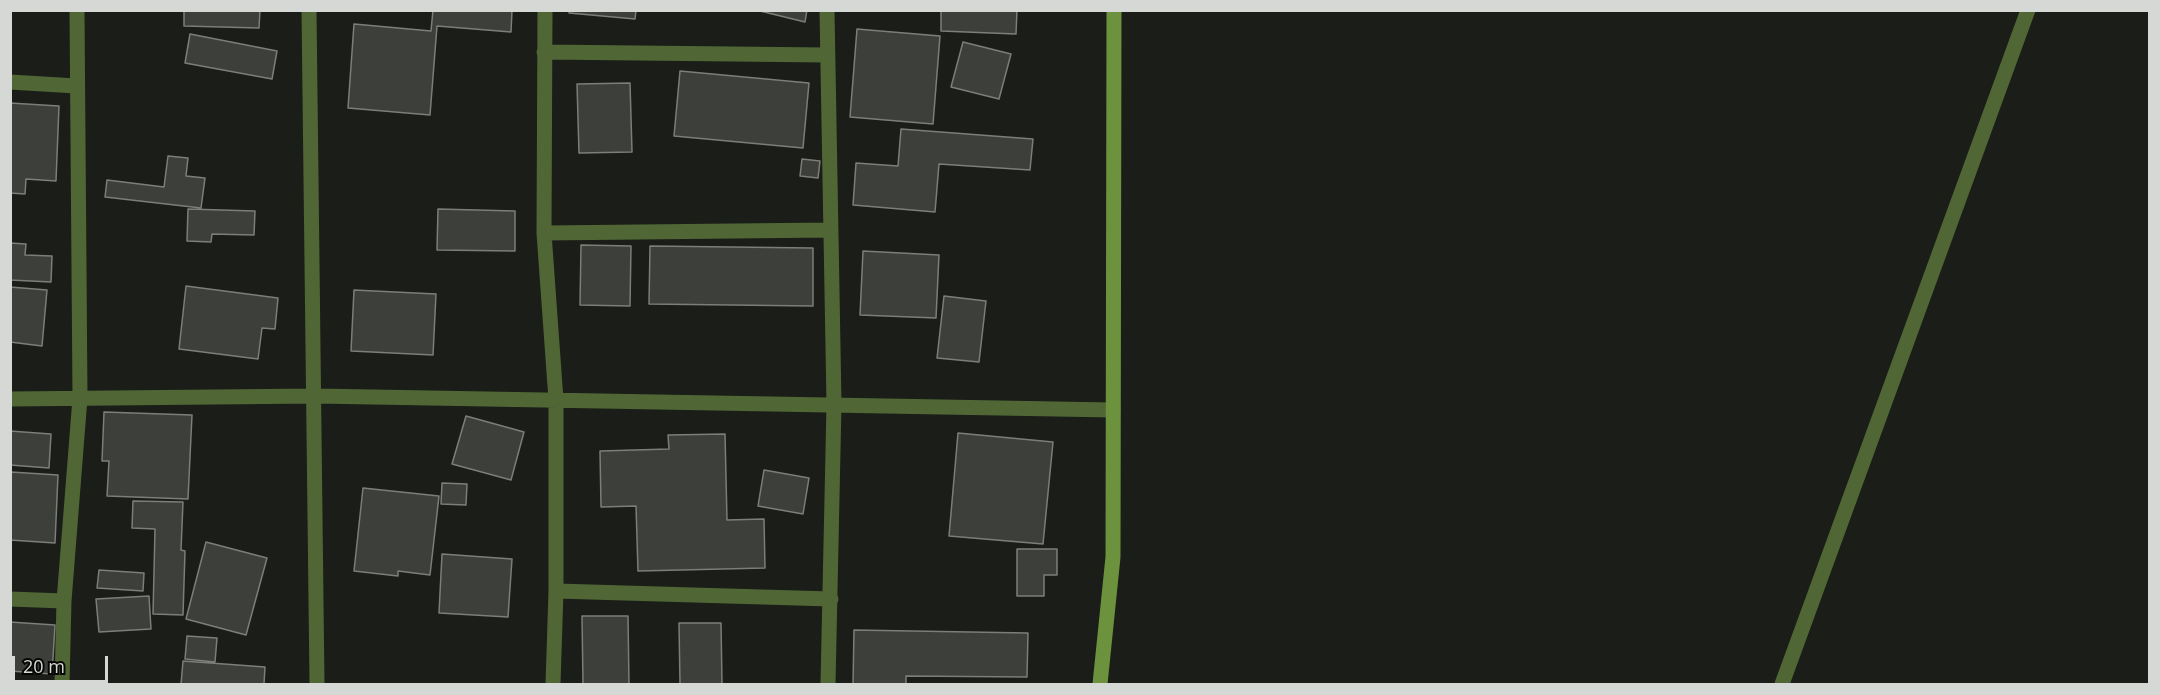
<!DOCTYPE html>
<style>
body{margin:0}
#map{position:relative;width:2160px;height:695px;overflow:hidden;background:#1a1d18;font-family:"Open Sans",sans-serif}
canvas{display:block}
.frame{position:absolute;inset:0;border:12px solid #d6d8d5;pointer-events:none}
.scale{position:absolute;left:12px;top:656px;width:96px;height:27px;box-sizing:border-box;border:3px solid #d6d8d5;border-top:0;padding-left:8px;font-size:18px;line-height:21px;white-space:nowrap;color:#d6d8d5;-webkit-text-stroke:4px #060705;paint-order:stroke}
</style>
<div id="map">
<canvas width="2160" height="695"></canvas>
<div class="frame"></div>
<div class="scale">20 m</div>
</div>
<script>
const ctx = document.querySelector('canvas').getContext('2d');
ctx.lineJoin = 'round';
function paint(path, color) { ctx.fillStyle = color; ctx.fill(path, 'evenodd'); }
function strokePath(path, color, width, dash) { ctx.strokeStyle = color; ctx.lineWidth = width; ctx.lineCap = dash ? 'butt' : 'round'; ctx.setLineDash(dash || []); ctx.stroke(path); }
const building = new Path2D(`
 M184,10H260L259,28L184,26Z
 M433,10H512L511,32L437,26L430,115L348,108L354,24L431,31Z
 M570,10H636L635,19L569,13Z
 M756,10H807L805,22Z
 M941,10H1017L1016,34L941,31Z
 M857,29L940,36L933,124L850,117Z
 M190,34L277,51L272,79L185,63Z
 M963,42L1011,54L999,99L951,87Z
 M680,71L809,83L803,148L674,136Z
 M630,83L632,152L579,153L577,84Z
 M10,103L59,106L56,181L26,179L25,194L10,193Z
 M901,129L1033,139L1030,170L939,164L935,212L853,205L856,163L898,166Z
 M168,156L188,158L186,176L205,178L201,208L105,197L107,180L164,187Z
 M802,159L820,161L818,178L800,176Z
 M188,209L255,211L254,235L212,234L211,242L187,241Z
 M438,209L515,211V251L437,250Z
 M10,243L26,244L25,255L52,256L51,282L10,280Z
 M581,245L631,246L630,306L580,305Z
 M650,246L813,248V306L649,304Z
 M863,251L939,255L936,318L860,315Z
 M186,286L278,298L275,329L262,328L258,359L179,349Z
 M10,287L47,290L42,346L10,342Z
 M354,290L436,294L433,355L351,351Z
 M944,296L986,301L979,362L937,358Z
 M104,412L192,415L188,499L107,496L109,461H102Z
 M466,416L524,432L511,480L452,464Z
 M10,431L51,434L49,468L10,465Z
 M958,433L1053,442L1043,544L949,536Z
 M725,434L727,520L764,519L765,568L638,571L636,506L601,507L600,451L669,449L668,435Z
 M764,470L809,478L803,514L758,506Z
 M11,472L58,475L55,543L10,540Z
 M442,483L467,484L466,505L441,504Z
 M363,488L439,496L430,575L398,571V576L354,571Z
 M133,501L183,502L181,550L185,551L183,615L153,614L155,529L132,528Z
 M206,542L267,558L246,635L186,619Z
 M1017,549H1057V575H1044V596H1017Z
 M442,554L512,559L508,617L439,613Z
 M99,570L144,573L143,591L97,588Z
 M149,596L151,629L99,632L96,599Z
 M582,616H628L629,684H583Z
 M10,622L55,625L52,674L10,671Z
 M679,623H721L722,684H680Z
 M854,630L1028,633L1027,677L906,676V684H853Z
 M187,636L217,638L215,662L185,659Z
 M183,661L265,667L264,684H181Z`);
paint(building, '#3c3f3a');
strokePath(building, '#7c7f79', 1.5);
strokePath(new Path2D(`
 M1782,684L2028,10`), '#506735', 15);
strokePath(new Path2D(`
 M309,10L317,684
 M545,10L544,233L556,400V591L553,684
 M827,10L834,404L828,684
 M544,52L826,55
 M10,82L76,86
 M544,233L830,230
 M10,399L316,396L1113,410
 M556,591L831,599
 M10,599L64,601
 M62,684L64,601L80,398L77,10`), '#506735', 15);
strokePath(new Path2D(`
 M1100,684L1113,557L1114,10`), '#6d923e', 15);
</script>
